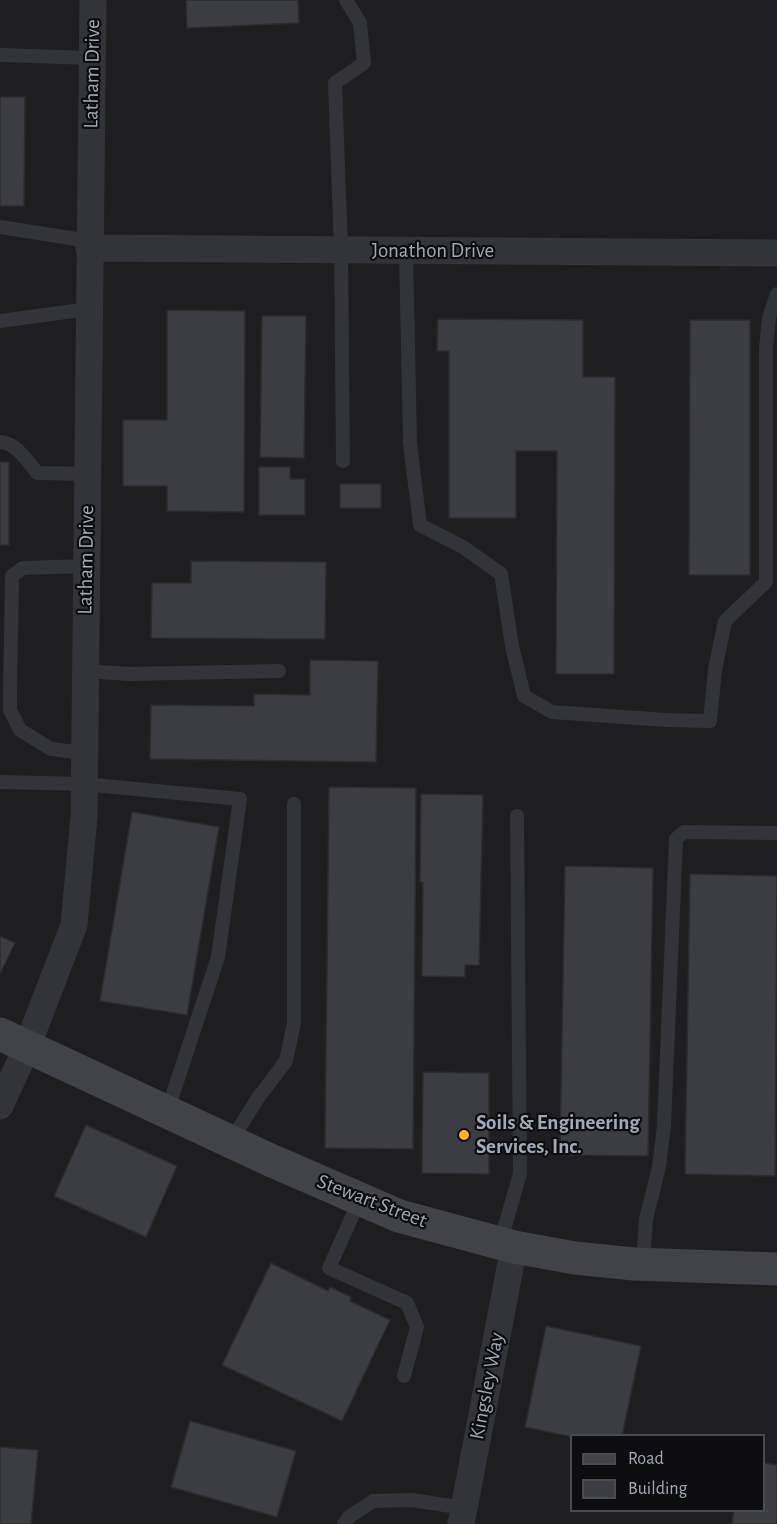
<!DOCTYPE html>
<style>
body{margin:0}
#map{position:relative;width:777px;height:1524px;overflow:hidden;background:#121214;font-family:"Alegreya Sans",sans-serif}
canvas{display:block}
.legend{position:absolute;left:570px;top:1434px;width:195px;height:78px;box-sizing:border-box;background:#0d0d0f;border:2px solid #494b52;margin:0;padding:8px 10px;list-style:none;font-size:18px;color:#a2a9b6}
.legend li{display:flex;align-items:center;gap:12px;height:30px}
.legend b{width:30px;border:2px solid #494b52}
</style>
<div id="map">
<canvas width="777" height="1524"></canvas>
<ul class="legend">
<li><b style="height:8px;background:#414349"></b>Road</li>
<li><b style="height:16px;background:#3c3d42"></b>Building</li>
</ul>
</div>
<script>
const ctx = document.querySelector('canvas').getContext('2d');
ctx.lineJoin = 'round';
function paint(path, color) { ctx.fillStyle = color; ctx.fill(path, 'evenodd'); }
function strokePath(path, color, width, dash) { ctx.strokeStyle = color; ctx.lineWidth = width; ctx.lineCap = dash ? 'butt' : 'round'; ctx.setLineDash(dash || []); ctx.stroke(path); }
function label(font, color, halo, rows, align = 'center') {
  ctx.font = font + ' "Alegreya Sans",sans-serif'; ctx.lineWidth = 4.5; ctx.setLineDash([]); ctx.textBaseline = 'middle'; ctx.strokeStyle = halo; ctx.fillStyle = color; for (const [text, x, y, turn = 0] of rows) {
    ctx.save(); ctx.translate(x, y); ctx.rotate((+turn || 0) * Math.PI / 180); ctx.textAlign = isNaN(turn) ? turn : align; if (halo) ctx.strokeText(text, 0, 0); ctx.fillText(text, 0, 0); ctx.restore();
  }
}
paint(new Path2D(`
 M0,0H777V1524H0ZM572,1436H764V1510H572Z`), '#1e1e21');
const building = new Path2D(`
 M186,0H298L299,23L187,28Z
 M0,97H25L24,206H0Z
 M167,310L245,311L244,512L167,511V486H123V420H167Z
 M262,316H306L304,458L260,457Z
 M438,319L583,320V377H615L614,674H556L557,451H516V518H449V351H437Z
 M690,320H750V575H689Z
 M0,462H9V545H0Z
 M259,467H290V479H305V515H259Z
 M340,484H381V508H340Z
 M191,561L326,562L325,639L151,638L152,583H191Z
 M310,660L378,661L376,762L150,759L151,705L254,706V694L310,695Z
 M329,787L416,788L413,1149L325,1148Z
 M421,794L483,795L479,965H465V977L422,976L423,882H420Z
 M132,812L219,827L187,1015L100,1001Z
 M565,866L653,868L648,1156L560,1155Z
 M690,874L777,876L775,1176L685,1174Z
 M0,936L15,943L0,974Z
 M423,1072L489,1073V1174L422,1173Z
 M86,1125L177,1166L146,1237L54,1196Z
 M271,1263L328,1291L330,1287L351,1297L350,1301L390,1320L342,1421L222,1365Z
 M546,1326L641,1346L622,1436L572,1437L525,1427Z
 M190,1421L296,1451L277,1517L171,1487Z
 M0,1447L38,1450L31,1524H0Z
 M764,1463L777,1465V1524H732L734,1510H764Z`);
paint(building, '#3c3d42');
strokePath(building, '#2c2c30', 1.5);
strokePath(new Path2D(`
 M0,55L92,58
 M0,227L89,241
 M406,250L410,443L420,525L463,547L501,574L512,646L524,696L552,712L666,720L710,721L715,670L725,621L766,582V348L769,318L777,294
 M0,321L88,309
 M0,442C15,442 28,461 37,473L87,474
 M343,461L341,250L335,83L364,63L360,23L346,0
 M85,671L129,674L279,671
 M85,753L51,749L20,730L10,710V694L12,576L23,568L86,566
 M0,782L84,784L240,799L218,957L167,1112
 M231,1141L258,1098L286,1061L294,1023V804
 M360,1199L329,1268L407,1303L417,1327L404,1376
 M500,1243L520,1174L517,816
 M643,1264L646,1219L659,1167L664,1126L676,839L684,832L777,833
 M344,1524L349,1517L373,1501L412,1500L464,1508`), '#333439', 14);
strokePath(new Path2D(`
 M89,248L777,253
 M0,1106L27,1047L74,925L84,816L93,0
 M461,1524L514,1247`), '#333439', 27);
strokePath(new Path2D(`
 M0,1034L268,1159L399,1216L514,1247L575,1258L634,1264L777,1269`), '#414349', 33);
for (const [x, y, r, color] of [
 [464,1135,6,"#ffb01f"]
]) { const dot = new Path2D(); dot.arc(x, y, r, 0, 2 * Math.PI); ctx.fillStyle = color; ctx.fill(dot); strokePath(dot, '#0d0d0f', 2); }
label('21px', '#a2a9b6', '#0d0d0f', [
 ["Latham Drive",92,74,-89],
 ["Jonathon Drive",433,251],
 ["Latham Drive",86,560,-89],
 ["Stewart Street",372,1201,21],
 ["Kingsley Way",487,1386,-79]
]);
label('bold 21px', '#a2a9b6', '#0d0d0f', [
 ["Soils & Engineering",476,1123],
 ["Services, Inc.",476,1147]
], 'left');
</script>
